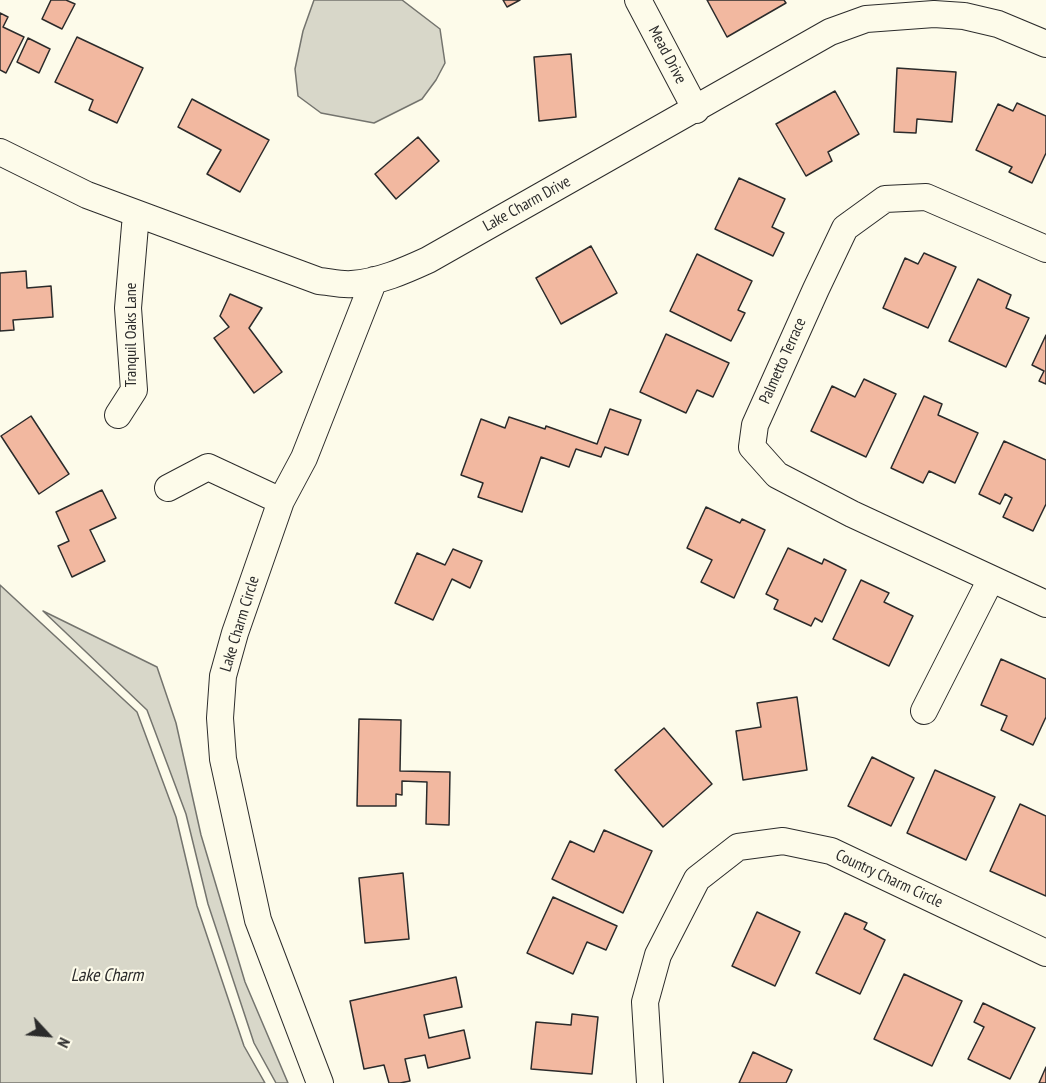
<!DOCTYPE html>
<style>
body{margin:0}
#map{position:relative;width:1046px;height:1083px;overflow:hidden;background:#fdfbea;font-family:"PT Sans Narrow",sans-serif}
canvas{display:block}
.north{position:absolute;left:18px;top:1005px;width:60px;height:60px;-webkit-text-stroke:4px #fdfbea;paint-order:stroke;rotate:116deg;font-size:16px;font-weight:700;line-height:24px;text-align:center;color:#2b2b2b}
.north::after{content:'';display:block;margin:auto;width:21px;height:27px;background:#2b2b2b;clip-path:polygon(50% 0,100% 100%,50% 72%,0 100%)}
</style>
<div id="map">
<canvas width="1046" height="1083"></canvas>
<div class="north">N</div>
</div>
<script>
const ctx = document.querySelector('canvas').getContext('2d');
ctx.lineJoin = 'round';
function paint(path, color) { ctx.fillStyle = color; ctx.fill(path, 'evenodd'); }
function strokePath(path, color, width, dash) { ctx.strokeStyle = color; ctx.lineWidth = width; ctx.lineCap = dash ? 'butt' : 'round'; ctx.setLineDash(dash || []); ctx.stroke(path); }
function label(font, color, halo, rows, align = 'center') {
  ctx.font = font + ' "PT Sans Narrow",sans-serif'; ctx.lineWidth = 4.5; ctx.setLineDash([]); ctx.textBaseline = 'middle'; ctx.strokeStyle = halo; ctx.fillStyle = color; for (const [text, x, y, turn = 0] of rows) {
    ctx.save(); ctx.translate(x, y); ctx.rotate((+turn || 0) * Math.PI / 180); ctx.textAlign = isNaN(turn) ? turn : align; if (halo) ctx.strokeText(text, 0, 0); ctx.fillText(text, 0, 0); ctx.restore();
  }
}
const water = new Path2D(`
 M314,0H402L440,29L445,63L436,80L422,99L374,123L321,113L298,96L295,69L303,31Z
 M0,585L137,712L176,817L197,906L244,1046L265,1083H0Z
 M43,611L157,667L176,723L201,835L245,982L288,1083H276L254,1043L208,904L186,814L147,710Z`);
paint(water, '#d8d7c9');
strokePath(water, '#74746e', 1.5);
const building = new Path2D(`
 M51,0H66L75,4L62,29L42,19Z
 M503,0H520L507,7Z
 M707,0H784L786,3L727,37Z
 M0,13L8,17L3,27L24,37L6,73L0,70Z
 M77,37L143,68L117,123L89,110L93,100L55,82Z
 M28,38L50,49L39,73L17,62Z
 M571,54L576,117L539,121L534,57Z
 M897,68L956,72L952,122L917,119L916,133L894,132Z
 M835,91L859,134L828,152L832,161L806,176L776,124Z
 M192,99L269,140L240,192L207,174L221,150L178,127Z
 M1017,103L1046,116V153L1032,183L1009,172L1012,167L976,150L998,104L1013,111Z
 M418,137L439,161L396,199L375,174Z
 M739,178L785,199L772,227L784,233L773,256L715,229Z
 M591,246L617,293L561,324L536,278Z
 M924,253L956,267L928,328L883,308L905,258L918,264Z
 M697,254L752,281L738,310L745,313L731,341L670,311Z
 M26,271L27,288L51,286L53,317L13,320L14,330L0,331V273Z
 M978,279L1011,295L1006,308L1029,318L1006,367L949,341Z
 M230,294L262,308L249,328L282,372L254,393L214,338L229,327L220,316Z
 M666,334L729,363L713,397L697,390L686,413L640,392Z
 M1046,335V384L1039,381L1044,371L1032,365Z
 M864,379L896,394L866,457L811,431L832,386L855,397Z
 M924,396L942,404L938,415L978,433L955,483L929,471L923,483L891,468Z
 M610,409L641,420L628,455L605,447L601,457L576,449L569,467L541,457L522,512L478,497L483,483L461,475L481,419L505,428L509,417L545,429L546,426L597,444Z
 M31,416L69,474L39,494L1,436Z
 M1004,441L1046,460V504L1033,531L1003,517L1012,498L1005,494L1000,504L979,494Z
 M102,490L116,518L90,530L105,561L72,577L58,546L69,541L56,512Z
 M706,507L740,523L742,519L765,530L734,598L701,582L712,560L687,548Z
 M788,548L822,564L824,559L846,570L822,622L815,618L811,626L774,609L778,600L766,594Z
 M453,549L482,561L470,588L452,579L433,620L395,603L417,553L445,565Z
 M861,580L889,593L884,602L913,616L889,666L833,639Z
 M1001,659L1046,679V717L1033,745L1001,730L1007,716L981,705Z
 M797,697L807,770L743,780L736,731L761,727L757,703Z
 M359,719L401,720L400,771L450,772L449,825L426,824L427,782L402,781V795L396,794V806H357Z
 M664,728L712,784L663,827L615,770Z
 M872,757L914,778L891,826L848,806Z
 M935,770L995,797L966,860L907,833Z
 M1020,804L1046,816V896L990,871Z
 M604,830L652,851L623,913L552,879L570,841L594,852Z
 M403,873L409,939L365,943L359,878Z
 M553,897L617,926L606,950L587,942L573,974L527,953Z
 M757,912L800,932L775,986L732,966Z
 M845,913L867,923L864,929L885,940L860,994L816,973Z
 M904,974L962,1001L932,1066L874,1039Z
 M456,977L462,1007L424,1015L429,1038L464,1030L470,1058L428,1068L425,1055L405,1059L410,1081L400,1083H389L384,1065L364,1069L350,1001Z
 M983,1003L1035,1028L1010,1079L968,1059L984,1027L974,1022Z
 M572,1014L598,1017L592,1074L531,1069L536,1022L571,1025Z
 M753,1052L792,1070L786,1083H739Z
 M1046,1067V1083H1039Z`);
paint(building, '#f2b8a0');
strokePath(building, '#2b2b2b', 1.5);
const minor = new Path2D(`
 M638,0L696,110
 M0,152L87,195L319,281C330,282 341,285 352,284C379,282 404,271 428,260L830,32L866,19L934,14L964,16L998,24L1046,44
 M1046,249L926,197L885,199L845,228L816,289L755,425L752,447L777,475L852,514L1046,604
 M118,415L134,390L128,308L136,214
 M168,488L208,467L281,501
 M924,711L991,579
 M320,1083L258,920L223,759L220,718L223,676L235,633L281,501L304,458L374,280
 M650,1083L645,1002L658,955L697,879L738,847L783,841L831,851L1046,953`);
strokePath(minor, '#2b2b2b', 28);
strokePath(minor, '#fdfbea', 26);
label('16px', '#2b2b2b', '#fdfbea', [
 ["Mead Drive",667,55,62],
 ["Lake Charm Drive",527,204,-29],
 ["Tranquil Oaks Lane",131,335,-90],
 ["Palmetto Terrace",783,361,-66],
 ["Lake Charm Circle",240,624,-73],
 ["Country Charm Circle",889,879,25]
]);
label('italic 18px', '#2b2b2b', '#fdfbea', [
 ["Lake Charm",107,976]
]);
</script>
